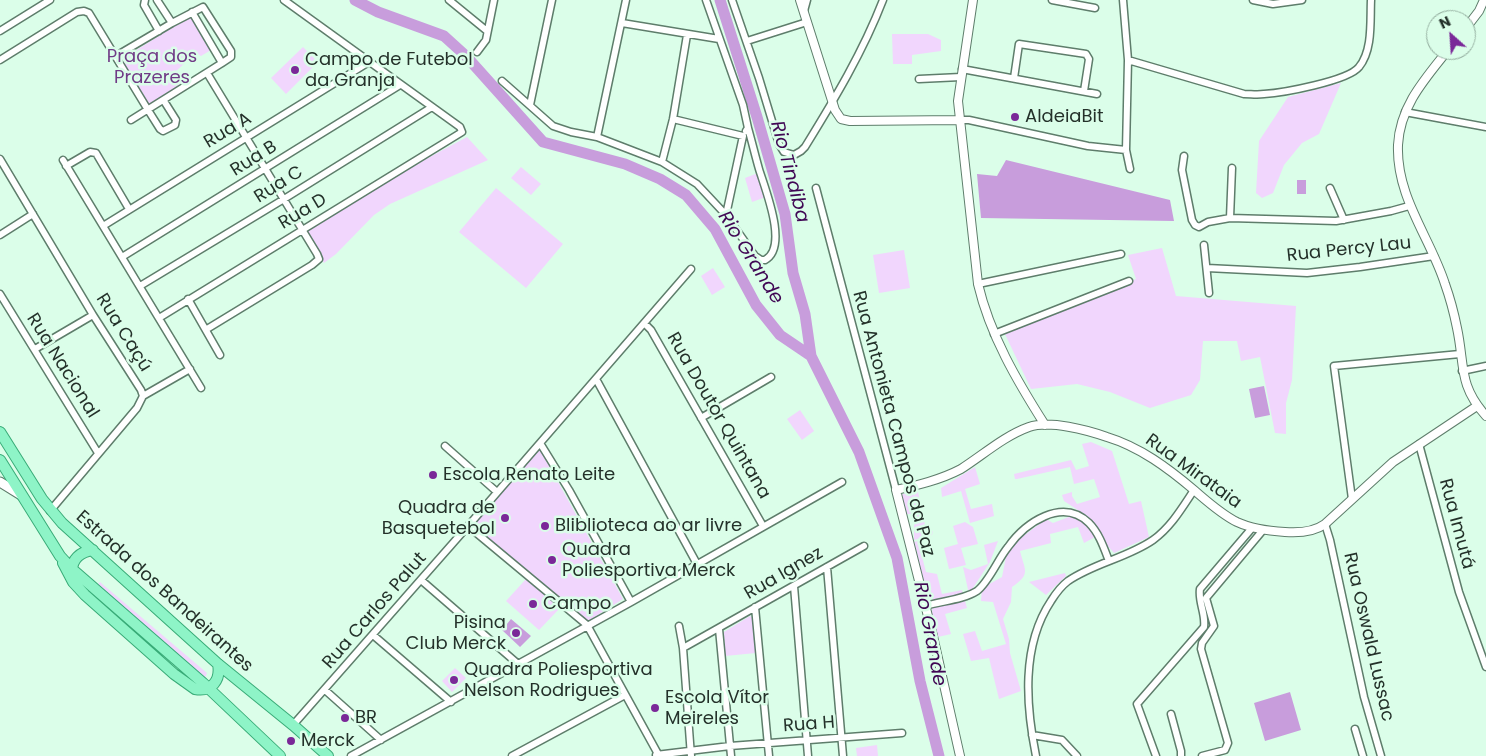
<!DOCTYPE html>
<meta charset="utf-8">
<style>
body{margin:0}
#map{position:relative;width:1486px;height:756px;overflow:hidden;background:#dbfee9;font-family:Poppins,sans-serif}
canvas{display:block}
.north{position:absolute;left:1426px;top:10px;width:50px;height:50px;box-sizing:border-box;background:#dbfee9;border:1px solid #92ac9d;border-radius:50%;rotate:334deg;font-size:14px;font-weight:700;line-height:20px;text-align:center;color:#24312a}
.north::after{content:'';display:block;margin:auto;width:18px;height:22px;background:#7a2898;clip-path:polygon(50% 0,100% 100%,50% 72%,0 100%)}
</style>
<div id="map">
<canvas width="1486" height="756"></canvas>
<div class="north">N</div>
</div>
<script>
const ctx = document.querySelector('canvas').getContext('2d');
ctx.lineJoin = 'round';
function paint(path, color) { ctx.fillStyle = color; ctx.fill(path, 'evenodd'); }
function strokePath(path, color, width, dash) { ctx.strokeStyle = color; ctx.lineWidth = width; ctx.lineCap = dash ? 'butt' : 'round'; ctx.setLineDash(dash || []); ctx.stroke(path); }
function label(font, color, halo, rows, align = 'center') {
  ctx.font = font + ' Poppins,sans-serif'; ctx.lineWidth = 5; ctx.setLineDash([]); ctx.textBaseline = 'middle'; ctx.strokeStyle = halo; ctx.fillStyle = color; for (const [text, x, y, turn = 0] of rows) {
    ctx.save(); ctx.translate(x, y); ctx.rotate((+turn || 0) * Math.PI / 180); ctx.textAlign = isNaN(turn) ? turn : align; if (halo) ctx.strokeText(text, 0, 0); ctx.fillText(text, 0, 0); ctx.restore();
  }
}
paint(new Path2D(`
 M190,16L211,50L201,56L196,53L175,72L183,87L150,107L121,60Z
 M892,34H928L941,40V51L912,55V64H893Z
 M303,47L318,62L286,94L271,78Z
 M1341,83L1319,134L1302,143L1284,165L1273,193L1262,198L1256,193L1259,141L1288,97Z
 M467,137L488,160L390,204L374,215L336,254L324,263L307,231L426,159Z
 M521,167L541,184L531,195L511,178Z
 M758,173L766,197L752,202L745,178Z
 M496,188L563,244L526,288L459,232Z
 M1162,248L1176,296L1296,306L1292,380L1286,403V434L1275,433L1260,357L1241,361L1237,341H1203L1200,380L1191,395L1150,408L1110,392L1077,384L1031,389L1004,332L1136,279L1128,255Z
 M904,250L910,288L879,293L873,255Z
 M713,268L725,287L712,295L701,276Z
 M800,410L814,431L802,440L787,419Z
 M1091,442L1112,451L1129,504L1141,501L1149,537L1114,553L1105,543L1087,516L1064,501L1062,495L1072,492V496L1077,504L1100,497L1094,479L1074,484L1070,467L1017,479H1015L1014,474L1071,460L1076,470L1089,466L1082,444Z
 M538,446L623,599L583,624L469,526Z
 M975,467L980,484L965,489L971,509L992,504L994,516L970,523L961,491L942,497L941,488Z
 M918,492L926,530L933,531L932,535L914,540V514H907L901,494Z
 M1074,515L1088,525L1097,536L1084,543L1078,527L1050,534L1051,543L1020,551C1025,571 1031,574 1012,587L1011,602L1003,619L1009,639L1010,653L1021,691L999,699L989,658L971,661L963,634L975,631L982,651L1006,644L993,602L981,601L982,588L1002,577L1006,557L1014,543L1046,519L1053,523Z
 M965,522L973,527L978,544L961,548L966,565L949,569L944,548L958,544L953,526Z
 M918,541L926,572L937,574L942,594L962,590L967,608L945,614L951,634L938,637L932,613L933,595L924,582L914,542Z
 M998,541L990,562L969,594L963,567L971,570L988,564L984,545Z
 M1065,573L1066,576L1046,595L1029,582Z
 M526,579L560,608L539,630L506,601Z
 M100,582L207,673L205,678L97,585Z
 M750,616L754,619L756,653L725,656L724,632Z
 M455,668L466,678L452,692L442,681Z
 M877,745L878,756H857L856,748Z`), '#f1d6fd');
paint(new Path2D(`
 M1006,160L1170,200L1174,221L981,218L977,174L997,176Z
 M1297,180H1306V194H1297Z
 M1264,386L1270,415L1255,418L1249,389Z
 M511,619L531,636L520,647L502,630Z
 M1290,692L1301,730L1265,741L1254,703Z`), '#c89ddc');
strokePath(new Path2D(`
 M355,0L378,12L444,36L466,56L543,142L625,164L660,179L686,195L715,229L756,305L780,335L811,356L859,452L897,558L920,681L939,756
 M720,0L757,117L785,214L793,273L805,314L811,356`), '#c89ddc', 11);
const minor = new Path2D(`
 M145,0L144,5L159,31
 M157,0L172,23
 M449,0L487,31
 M706,0L743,105L748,128L746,131
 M732,0L759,78L779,144L784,152L794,155L801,151L805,147C834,100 863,52 883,0
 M1052,0L1095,8
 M1123,0L1128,60L1126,150L1130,169
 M1253,0L1273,4L1302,0
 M804,11L807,0
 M192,12L222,63
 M622,23L719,39
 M0,31L50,0
 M747,41L807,22
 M477,52L486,40L494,0
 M116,56L172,23L203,7L231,51V57L222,63L131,120
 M0,60L77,12L84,11L89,13L148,110L160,129L163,131L175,125L176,120L164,101
 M1128,60L1244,94C1251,94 1257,95 1264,94C1282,93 1348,81 1359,67C1373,50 1370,21 1371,0
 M962,69L1097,94
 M1014,78L1019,44L1086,54L1089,59L1084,91
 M919,79L961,77
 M502,81L553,126L571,132L597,137L662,162L697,184L726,215L755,256L761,260H765C789,247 765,189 759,169C755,155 752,142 748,128
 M530,105L552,0
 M1405,112L1486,127
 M673,119L743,136L726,215
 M960,120H969L1088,146L1126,150
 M597,137L626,0
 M1184,156L1182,170L1192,220L1195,225L1199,227L1208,222L1230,218L1336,221L1391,211L1409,206
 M0,159L93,315L141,390L143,396L137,408L50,511
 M63,160L103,226
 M662,162L673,119L687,35
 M66,166L90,152L96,153L129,209
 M816,188L896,490
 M1330,188L1344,220
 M1230,218L1232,168
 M0,235L33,214
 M1204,245L1209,293
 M122,257L400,85
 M1207,268L1307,273L1360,267L1434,256
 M978,284L1121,254
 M140,286L284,199L432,107
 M0,294L98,453
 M188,299L220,355
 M159,318L462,132L460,127L284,0
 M644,323L651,330L763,526
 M207,329L312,265L319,259L317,254L207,73
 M994,334L1129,281
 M35,349L93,315
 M1462,371L1486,366
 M596,379L697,564
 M201,388L103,226L369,62
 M143,396L190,369
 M701,418L771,377
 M540,443L569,490L631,602
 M1419,444L1459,592L1486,667
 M445,446L497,492
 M1352,499L1334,366L1460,354
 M1325,524L1330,540L1364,697L1381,756
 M468,526L587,625L658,754
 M827,567L843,756
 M421,580L518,664
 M794,586L808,756
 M925,606C941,601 963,600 977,591C989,582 998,559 1008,547C1025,523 1062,497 1089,523C1099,533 1104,548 1109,561
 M755,607L769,756
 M679,626L683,648L691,756
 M719,629L731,756
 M373,635L451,702
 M683,648L864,546
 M325,690L381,740
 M1171,714L1181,751V756
 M293,725L468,526L691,269
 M1355,729L1363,756
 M1032,735L1062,740L1077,756
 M656,755L730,746L902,733
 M351,756L631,602L842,482
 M512,756L625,695
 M1036,756C1026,706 1021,646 1051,601C1056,593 1060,587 1068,581C1094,563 1127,558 1153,540C1171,527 1182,508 1194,490
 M1156,756L1137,704L1204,627C1206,614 1198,602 1200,589L1252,528
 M1202,756L1225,750L1228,743L1201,649L1202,643L1214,626L1206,598L1263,530`);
const tertiary = new Path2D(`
 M800,0L835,110L841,119L850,121L960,120
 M973,0L958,101L978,284C990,335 1017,381 1045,425
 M1466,28L1479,11L1484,0
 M1448,50C1425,79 1400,106 1398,145C1396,197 1430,237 1445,284C1450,298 1454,313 1457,328C1465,365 1458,385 1486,416
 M960,756L933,636L896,490C918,485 940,480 961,469C983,455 1004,436 1029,427C1050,420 1087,430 1107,437C1140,447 1168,468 1194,490C1208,502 1221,514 1237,522C1252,529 1269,531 1285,532C1299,533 1314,532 1325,524L1393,462L1477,406`);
const secondary = new Path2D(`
 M0,482L21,495`);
const primary = new Path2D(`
 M0,432L42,499L62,523L218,664L293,725L328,756
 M0,460L60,556L72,569L203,683L280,756
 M63,563L73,582L85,595L174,674L195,689C212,692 221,680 218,664
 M72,573C71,559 80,552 93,550`);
strokePath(minor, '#5e7d6b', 9);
strokePath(tertiary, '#5e7d6b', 10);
strokePath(secondary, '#5e7d6b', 11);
strokePath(primary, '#38ab77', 12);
strokePath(minor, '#fff', 6);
strokePath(tertiary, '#fff', 8);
strokePath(secondary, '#fff', 9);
strokePath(primary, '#8ef4c7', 10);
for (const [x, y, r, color] of [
 [295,70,5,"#7a2898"],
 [1015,117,5,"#7a2898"],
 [433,475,5,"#7a2898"],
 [505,518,5,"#7a2898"],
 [545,526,5,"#7a2898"],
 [552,560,5,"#7a2898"],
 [533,604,5,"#7a2898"],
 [516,633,5,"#7a2898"],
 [454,680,5,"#7a2898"],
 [655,708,5,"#7a2898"],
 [345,718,5,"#7a2898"],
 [291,741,5,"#7a2898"]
]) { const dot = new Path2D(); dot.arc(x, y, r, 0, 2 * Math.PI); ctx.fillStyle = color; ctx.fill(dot); strokePath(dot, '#dbfee9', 2); }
label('18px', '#703b86', '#dbfee9', [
 ["Praça dos",152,57],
 ["Prazeres",152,78]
]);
label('18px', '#24312a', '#dbfee9', [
 ["Campo de Futebol",305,60],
 ["da Granja",305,81],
 ["AldeiaBit",1025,117],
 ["Escola Renato Leite",443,475],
 ["Quadra de",495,508,"right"],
 ["Basquetebol",495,529,"right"],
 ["Bliblioteca ao ar livre",555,526],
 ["Quadra",562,550],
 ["Poliesportiva Merck",562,571],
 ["Campo",543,604],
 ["Pisina",506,623,"right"],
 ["Club Merck",506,644,"right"],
 ["Quadra Poliesportiva",464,670],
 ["Nelson Rodrigues",464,691],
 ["Escola Vítor",665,698],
 ["Meireles",665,719],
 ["BR",355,718],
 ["Merck",301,741]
], 'left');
label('18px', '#24312a', '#dbfee9', [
 ["Rua A",228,131,-31],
 ["Rua B",254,159,-32],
 ["Rua C",279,185,-32],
 ["Rua D",303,212,-31],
 ["Rua Percy Lau",1349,250,-6],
 ["Rua Caçú",123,333,58],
 ["Rua Nacional",62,366,58],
 ["Rua Doutor Quintana",718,416,60],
 ["Rua Antonieta Campos da Paz",893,424,75],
 ["Rua Mirataia",1193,472,36],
 ["Rua Imutá",1456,524,75],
 ["Rua Ignez",784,574,-30],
 ["Estrada dos Bandeirantes",164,592,42],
 ["Rua Carlos Palut",375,611,-49],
 ["Rua Oswald Lussac",1368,637,77],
 ["Rua H",809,725,-4]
]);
label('italic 19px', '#400754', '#dbfee9', [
 ["Rio Tindiba",789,172,75],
 ["Rio Grande",750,258,58],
 ["Rio Grande",929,634,79]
]);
</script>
